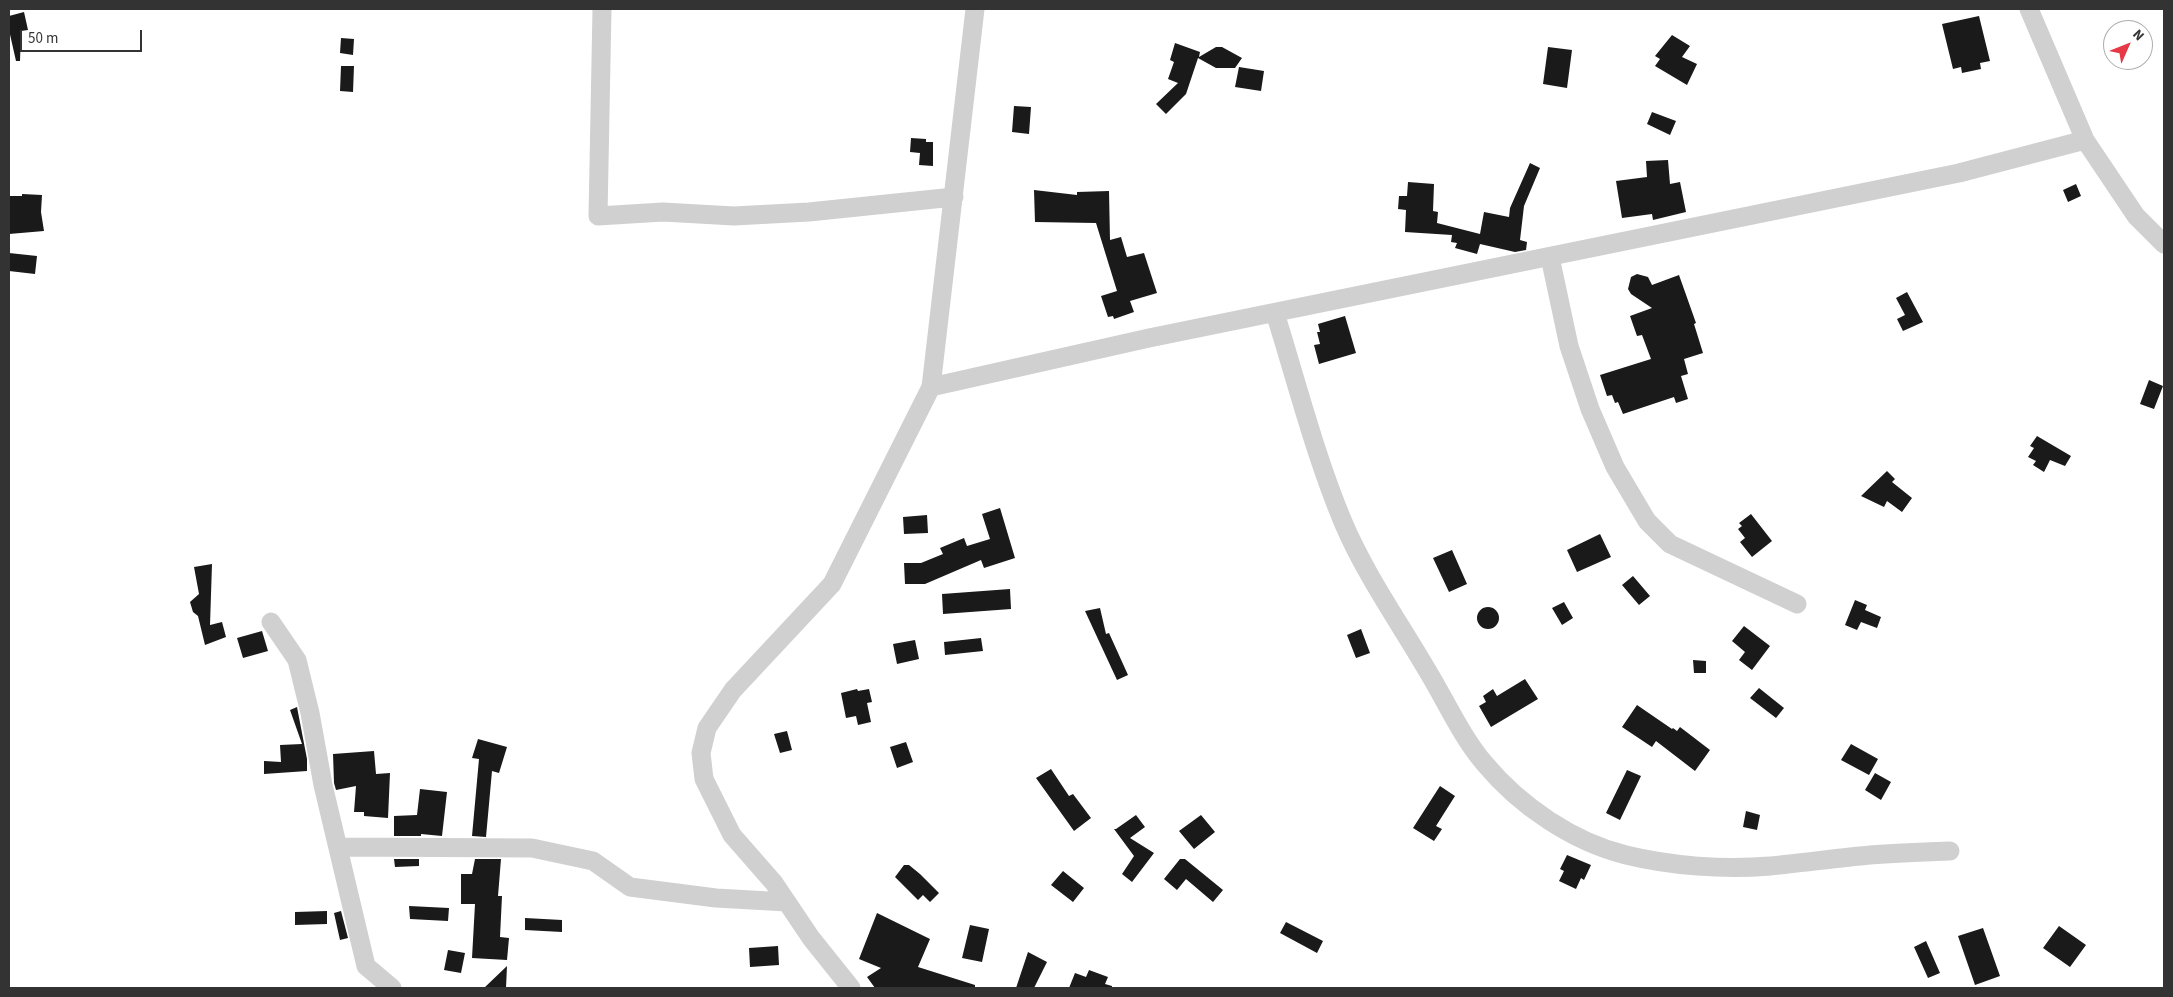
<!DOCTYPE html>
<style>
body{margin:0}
#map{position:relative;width:2173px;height:997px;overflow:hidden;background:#fff;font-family:"Source Sans 3",sans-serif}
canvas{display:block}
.frame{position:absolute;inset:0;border:10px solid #333;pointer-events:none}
.north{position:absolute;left:2103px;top:20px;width:50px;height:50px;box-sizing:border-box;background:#fff;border:1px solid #adadad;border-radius:50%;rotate:46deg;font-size:14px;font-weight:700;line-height:20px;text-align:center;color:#333}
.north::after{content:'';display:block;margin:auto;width:18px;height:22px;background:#e63946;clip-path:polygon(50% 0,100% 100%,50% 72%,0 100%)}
.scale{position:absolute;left:20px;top:30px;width:122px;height:22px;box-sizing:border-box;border:2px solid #333;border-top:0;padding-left:6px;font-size:15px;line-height:18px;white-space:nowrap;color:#333;-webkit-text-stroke:4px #fff;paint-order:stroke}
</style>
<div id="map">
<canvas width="2173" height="997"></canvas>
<div class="frame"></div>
<div class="north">N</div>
<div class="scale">50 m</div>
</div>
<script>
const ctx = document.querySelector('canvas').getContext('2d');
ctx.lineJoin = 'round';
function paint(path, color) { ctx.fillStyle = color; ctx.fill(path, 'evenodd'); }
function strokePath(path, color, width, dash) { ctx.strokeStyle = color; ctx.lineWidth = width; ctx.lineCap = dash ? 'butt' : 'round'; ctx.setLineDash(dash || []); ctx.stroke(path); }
paint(new Path2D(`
 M24,12L28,30L21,31L20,61H16L9,30V16Z
 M1979,16L1990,61L1980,63L1981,69L1962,73L1961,67L1953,69L1942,24Z
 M1672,35L1690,46L1682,57L1697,64L1687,85L1655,66L1660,59L1655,56Z
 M341,38L354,39L353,55L340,53Z
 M1175,43L1200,52L1199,57L1216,47H1222L1242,58L1235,68H1216L1198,58L1186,94L1166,114L1156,104L1178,83L1168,79L1174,62L1170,60Z
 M1548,47L1572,50L1567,88L1543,84Z
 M341,66H354L353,92L340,91Z
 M1239,67L1264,71L1261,91L1235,87Z
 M1014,106L1031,107L1029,134L1012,132Z
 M1652,112L1676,121L1670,135L1647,124Z
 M911,138L926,139V142H933V166L919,165L920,153L910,152Z
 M1668,160L1670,184L1680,182L1686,212L1653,220L1652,214L1622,218L1616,181L1647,177L1646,161Z
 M1530,163L1540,168L1524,206L1520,240L1527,242L1526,250L1515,252L1480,244L1477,254L1455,248L1457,243L1451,242L1452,235L1405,232L1406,210L1398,209L1399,196H1407L1408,182L1434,184L1433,211L1438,212L1437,223L1480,234L1484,212L1509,217L1510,208Z
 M2076,184L2081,196L2068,202L2063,190Z
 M1034,190L1077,195V192L1109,191L1110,240L1121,237L1127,257L1144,253L1157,293L1130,301L1134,312L1114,319L1113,316L1108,317L1101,296L1117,291L1096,223L1035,222Z
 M22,194L42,195L41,212L44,231L9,234V196H22Z
 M9,253L37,256L35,274L9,271Z
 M1637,274L1648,277L1652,285L1679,275L1696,323L1694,324L1703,353L1684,359L1688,374L1681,376L1688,399L1676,403L1674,397L1623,414L1618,402L1615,403L1612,395L1607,396L1600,375L1651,359L1642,335L1637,336L1630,316L1652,308L1631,294L1628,289L1631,277Z
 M1907,292L1923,322L1903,331L1897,319L1905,315L1896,298Z
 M1345,316L1356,353L1319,364L1314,345L1320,344L1317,332H1320L1318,324Z
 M2149,380L2163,386L2154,409L2140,404Z
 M2037,436L2071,456L2065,466L2050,460L2044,472L2033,465L2036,461L2028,457L2034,448L2030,446Z
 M1887,471L1895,479L1892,482L1912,498L1902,512L1887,501L1884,507L1861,496Z
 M1000,508L1015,558L984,568L981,560L925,584H905L904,563H921L943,554L940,548L964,538L967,546L990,539L982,514Z
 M1751,514L1772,541L1752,557L1740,542L1745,538L1738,529L1742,526L1739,523Z
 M927,515L928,533L904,534L903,517Z
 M1600,534L1611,557L1577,572L1567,550Z
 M1452,550L1467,584L1449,592L1433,558Z
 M212,564L210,625L222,622L226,637L205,645L198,616L193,612L190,602L199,594L194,567Z
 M1633,576L1650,596L1639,605L1622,585Z
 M1010,589L1011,609L943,614L942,594Z
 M1855,600L1867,605L1865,610L1881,617L1877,628L1861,622L1857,630L1845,625Z
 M1564,602L1573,618L1562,625L1552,608Z
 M1477 618a11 11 0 1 1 22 0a11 11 0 1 1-22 0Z
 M1100,608L1106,634L1109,633L1128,675L1117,680L1085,611Z
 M1744,626L1770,646L1752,670L1739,660L1745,652L1732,641Z
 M1361,629L1370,653L1356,658L1347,635Z
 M262,631L268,651L243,658L237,638Z
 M981,638L983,651L945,655L944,642Z
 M915,640L919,659L897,664L893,644Z
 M1693,660L1706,661V673H1694Z
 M1525,679L1538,699L1491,727L1479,706L1486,702L1483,696L1493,689L1497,696Z
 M1759,688L1784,708L1776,718L1750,698Z
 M857,689L858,691L869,689L872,702L867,703L871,722L858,725L856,716L846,718L841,693Z
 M1637,705L1672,729L1673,728L1677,731L1680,727L1710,750L1695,771L1656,741L1652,747L1622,727Z
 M297,707L307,759V771L264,774V761L281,762L280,745L302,744L290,710Z
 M787,731L792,750L780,753L774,734Z
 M478,739L507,747L499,773L492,771L486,837L472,836L479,759L472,758Z
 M906,742L913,762L897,768L890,747Z
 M1851,744L1878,759L1869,775L1841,760Z
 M374,751L376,774L390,773L388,818L364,816V812H354L356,786L336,790L334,783L333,754Z
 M1051,769L1069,796L1073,794L1091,818L1074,831L1036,778Z
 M1627,770L1641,776L1620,820L1606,813Z
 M1875,773L1891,782L1881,800L1865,790Z
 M1440,786L1455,796L1436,826L1442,829L1434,841L1413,828Z
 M420,789L447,792L442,836L421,834V836H394V816L417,815Z
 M1746,811L1760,815L1757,830L1743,827Z
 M1136,815L1145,827L1130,838L1154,853L1132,882L1122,874L1134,856L1114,829H1116Z
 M1201,815L1215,832L1194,849L1179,831Z
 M1567,855L1591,865L1584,880L1581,878L1576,889L1559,881L1564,871L1560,869Z
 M394,859H419V866L395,867Z
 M475,859H501L498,896H502L500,937L509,938L507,960L472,958L475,904H461V874H472Z
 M1180,859H1185L1223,890L1213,902L1186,879L1177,890L1164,879Z
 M904,865H909L920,874L939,893L930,902L923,895L918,900L895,877Z
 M1063,871L1084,888L1073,902L1051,885Z
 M409,906L449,908L448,921L410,919Z
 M327,911V924L295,925V912Z
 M341,911L348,938L340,940L334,913Z
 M877,913L930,939L918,967L975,985V988H875L867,977L881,968L859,959Z
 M525,918L562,920V932L525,930Z
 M1286,922L1323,941L1317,953L1280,933Z
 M970,925L989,929L982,962L962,958Z
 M2059,926L2086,945L2070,967L2043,948Z
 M1983,928L2000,976L1975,985L1958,936Z
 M1926,941L1940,973L1928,978L1914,947Z
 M778,946L779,965L750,967L749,948Z
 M448,950L465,953L461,973L444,970Z
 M1028,952L1047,962L1034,988H1016Z
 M507,966L506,988H484Z
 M1089,970L1108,977L1105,984L1112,986V988H1069L1075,973L1086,977Z`), '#1a1a1a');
strokePath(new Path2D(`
 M602,9L598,216L663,212L734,216L809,212L954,197
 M2085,140L2136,216L2164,244
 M1550,257L1569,346L1590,409L1615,467L1647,521L1670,544L1797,604
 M1275,313C1297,383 1315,455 1343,522C1365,574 1399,622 1427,670C1446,701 1461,736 1485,764C1520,806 1573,842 1626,855C1671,866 1724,870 1770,866C1803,863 1836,858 1870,855C1896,853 1923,852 1950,851
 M931,387L1149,338L1959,173L2085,140L2029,9
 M271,622L297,660L310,713L323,785L366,966L392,988
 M339,847L532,848L593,861L630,887L716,898L787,902
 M851,988L811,938L774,883L732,835L704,779L701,753L707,728L733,690L832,584L931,387L975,9`), '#d0d0d0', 19);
</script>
